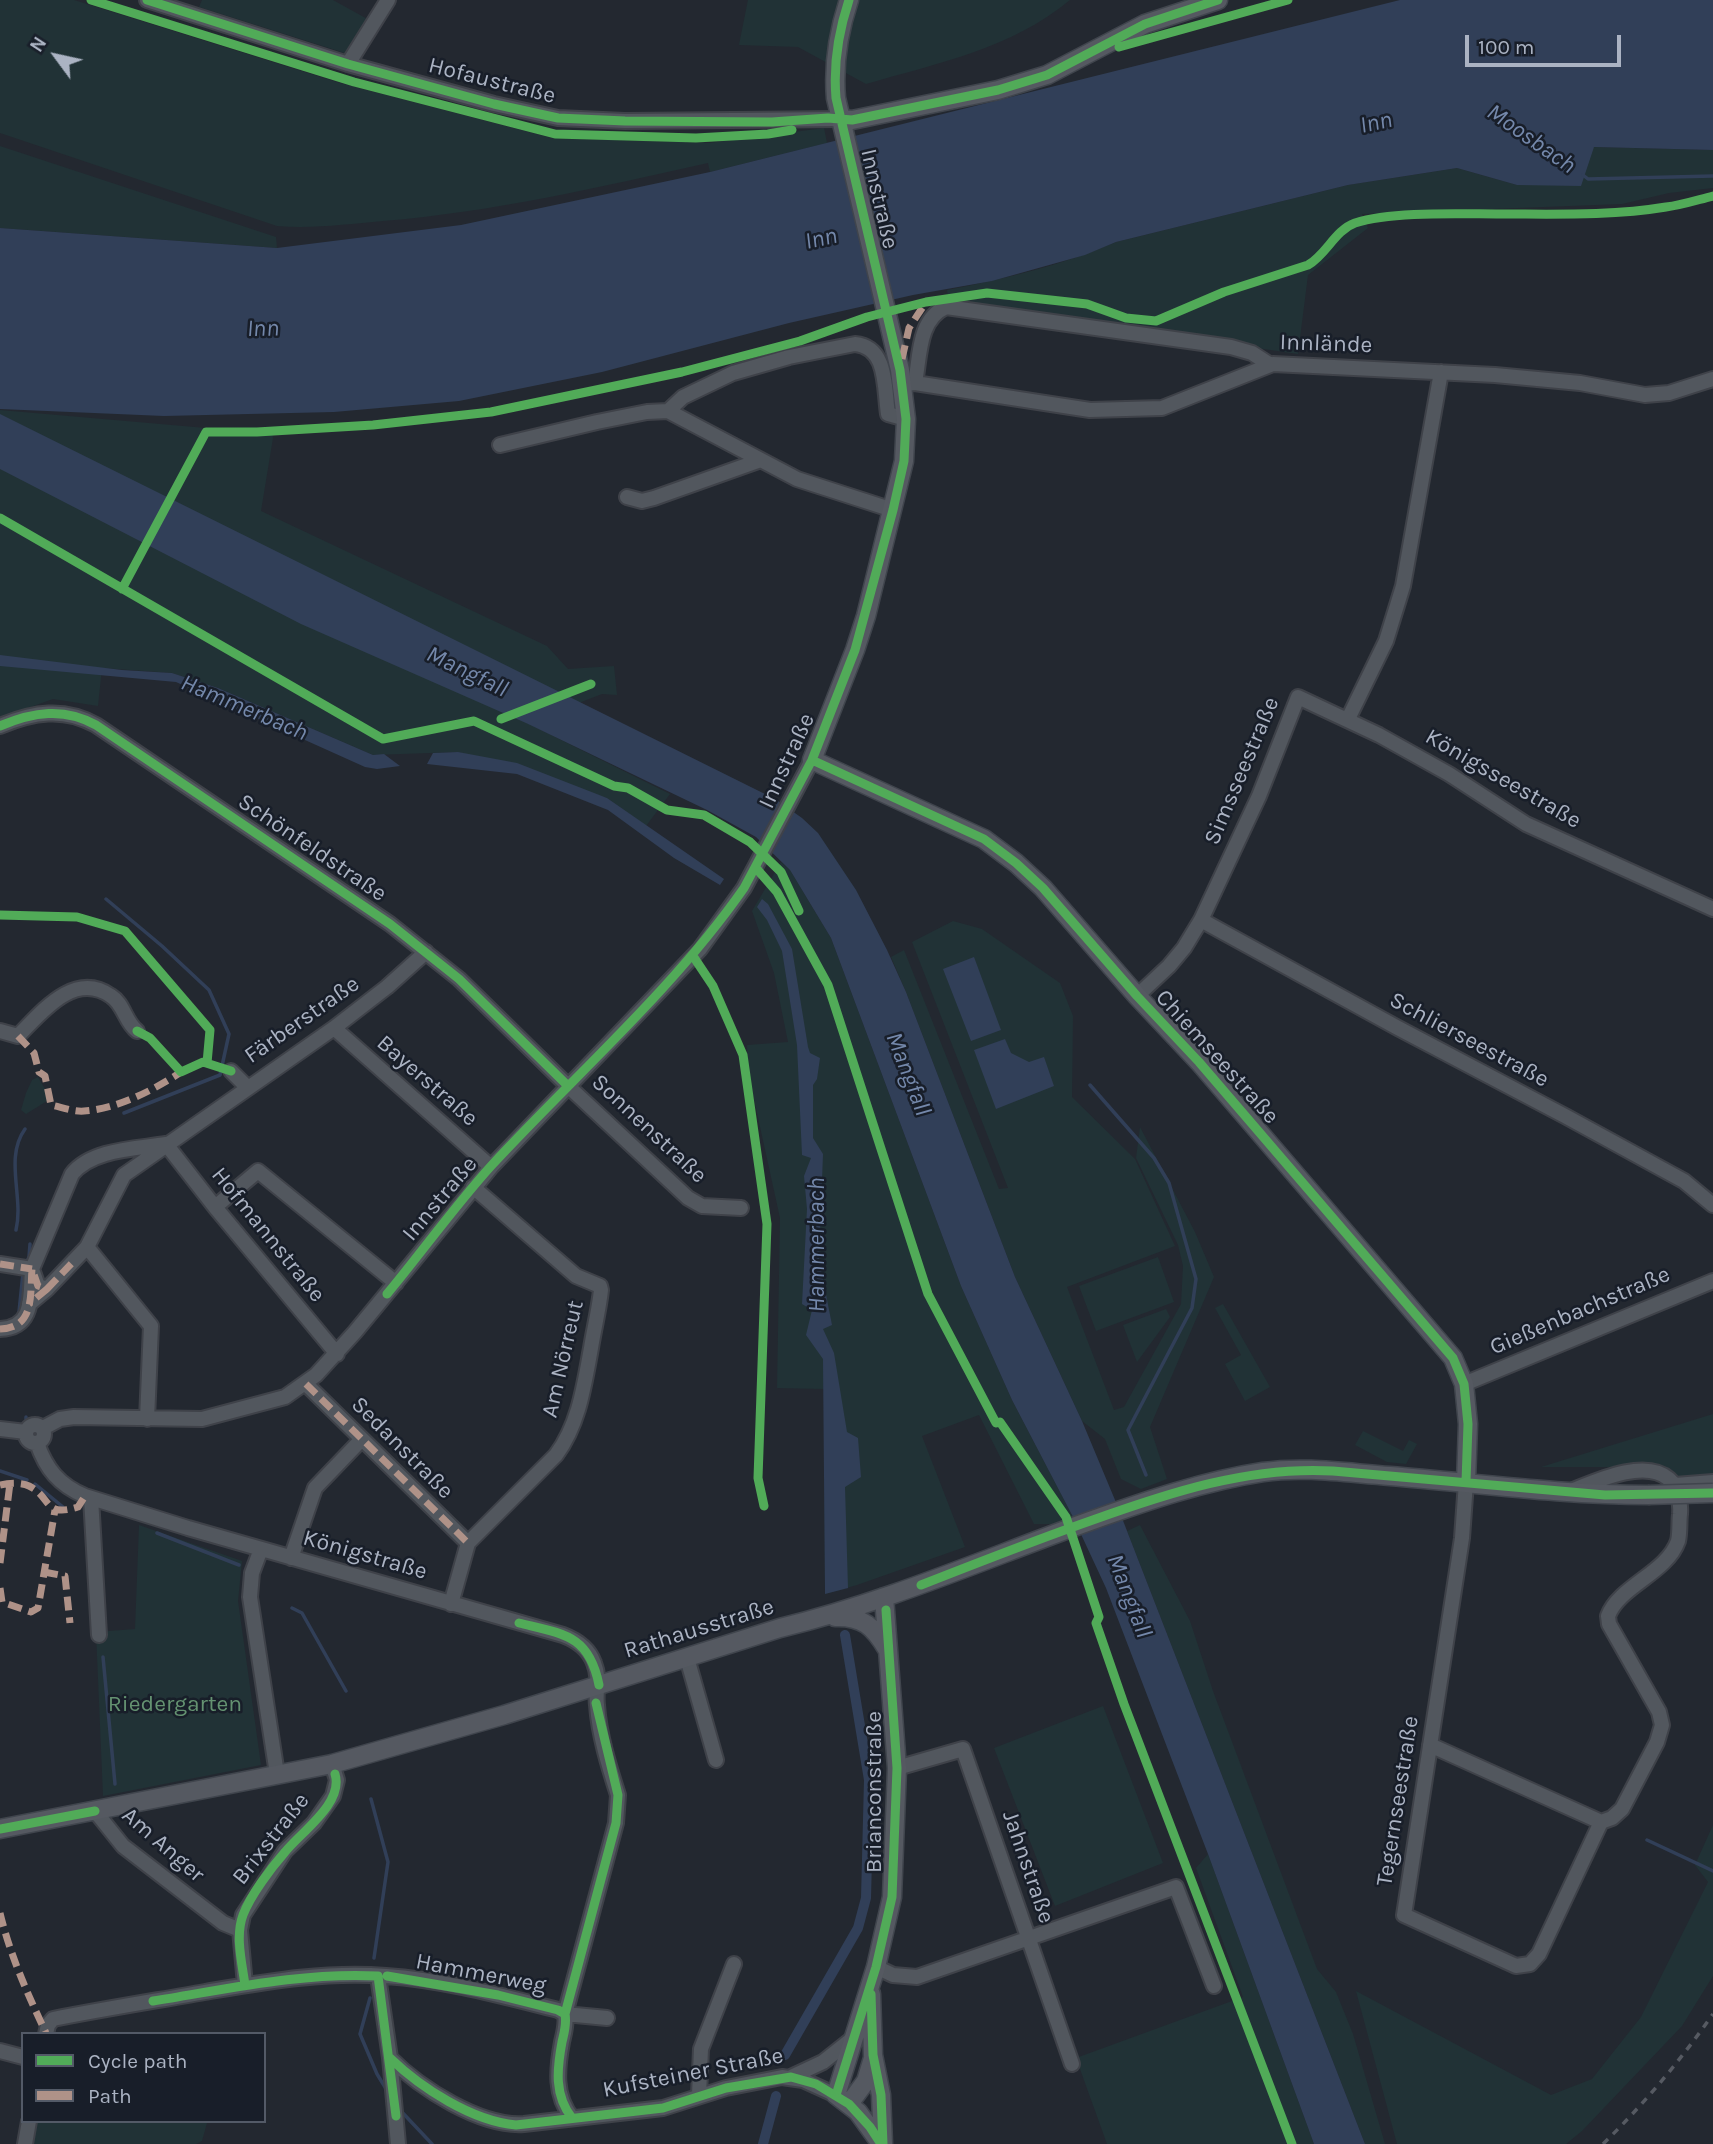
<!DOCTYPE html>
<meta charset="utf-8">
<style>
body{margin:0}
#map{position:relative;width:1713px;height:2144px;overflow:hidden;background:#232830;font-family:Karla,sans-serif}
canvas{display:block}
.legend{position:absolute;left:21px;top:2032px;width:245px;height:91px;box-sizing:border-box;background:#181e29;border:2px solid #535a67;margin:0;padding:9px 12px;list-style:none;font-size:21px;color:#abb3c3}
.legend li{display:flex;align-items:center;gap:14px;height:35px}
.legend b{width:35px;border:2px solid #535a67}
.north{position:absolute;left:21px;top:21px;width:70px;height:70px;-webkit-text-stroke:5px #181e29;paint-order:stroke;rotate:303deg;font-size:19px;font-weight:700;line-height:28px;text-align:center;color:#abb3c3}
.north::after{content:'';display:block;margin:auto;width:24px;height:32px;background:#abb3c3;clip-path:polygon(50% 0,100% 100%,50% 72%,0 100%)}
.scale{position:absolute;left:1465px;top:35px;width:156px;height:32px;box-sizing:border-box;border:4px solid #abb3c3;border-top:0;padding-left:9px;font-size:21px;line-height:24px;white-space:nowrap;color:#abb3c3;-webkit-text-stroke:5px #181e29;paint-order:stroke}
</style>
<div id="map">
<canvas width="1713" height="2144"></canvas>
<ul class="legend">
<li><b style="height:9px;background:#51ab58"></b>Cycle path</li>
<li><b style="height:9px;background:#af9288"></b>Path</li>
</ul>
<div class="north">N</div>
<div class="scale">100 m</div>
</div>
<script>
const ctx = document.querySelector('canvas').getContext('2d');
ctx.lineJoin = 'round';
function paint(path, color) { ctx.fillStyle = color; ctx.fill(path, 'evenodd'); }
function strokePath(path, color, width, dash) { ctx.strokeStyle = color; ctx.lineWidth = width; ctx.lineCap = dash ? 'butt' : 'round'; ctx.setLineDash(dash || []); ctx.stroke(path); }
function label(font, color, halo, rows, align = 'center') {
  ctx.font = font + ' Karla,sans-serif'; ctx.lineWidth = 5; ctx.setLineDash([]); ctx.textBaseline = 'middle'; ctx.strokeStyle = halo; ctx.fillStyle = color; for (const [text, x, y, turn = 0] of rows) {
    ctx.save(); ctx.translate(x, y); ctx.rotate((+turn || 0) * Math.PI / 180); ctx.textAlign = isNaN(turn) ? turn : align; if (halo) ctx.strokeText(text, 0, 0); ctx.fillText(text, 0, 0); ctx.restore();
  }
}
paint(new Path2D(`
 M0,0H74L340,83L552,138L709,143L824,128L827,143L710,172L708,163C600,187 493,212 383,221C348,224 313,229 277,226L0,133Z
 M202,0H333L371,21L351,55L199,7Z
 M748,0H1070C1011,49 938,63 866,84L798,47L739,45Z
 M0,146L276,237L277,248L0,228Z
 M1594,147L1713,150V188L1669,193L1622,204L1362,214L1368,228L1308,275L1298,354L949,303L947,290C1005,279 1062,265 1116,242L1348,185L1457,168L1517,185Z
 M0,410L206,428L272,427L273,438L261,511L547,646L568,669L614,666L617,695L602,694L527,723L670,794L646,826L607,798L458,752L373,755L218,688L172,673L102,668L98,706L53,699L0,718Z
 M781,862L790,870L831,938L961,1286L1012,1400L1073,1517L1054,1524H1034L979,1415L922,1436L965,1547L857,1585L825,1594L824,1389L777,1388L780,1218L748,1072L747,1045L788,1042L774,973L752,911Z
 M953,921L982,929L1060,983L1073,1016L1072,1097L1135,1159L1175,1246L1067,1287L1114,1410L1124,1407L1181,1304L1183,1266L1178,1245L1136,1158L1140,1127L1195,1232L1214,1277L1150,1427L1167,1479L1141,1489L1121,1479L1105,1439L1082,1421L1015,1277L906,992L891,957L904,950L999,1189L1008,1188L912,942Z
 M38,1077L48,1094L47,1101L26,1114L21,1110L26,1093L32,1080Z
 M1158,1257L1174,1302L1096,1331L1079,1286Z
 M1223,1304L1270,1387L1245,1401L1225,1364L1241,1355L1215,1308Z
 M1166,1309L1170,1317L1137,1362L1123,1325Z
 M1713,1414V1475L1650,1479L1626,1467H1541Z
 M1363,1431L1403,1451L1409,1440L1417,1444L1406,1464L1387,1462L1355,1445Z
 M139,1525L242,1561L238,1601L261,1765L103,1796L96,1632L135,1629Z
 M1140,1525L1190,1621L1213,1691L1317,1969L1336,1992L1353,2034L1385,2144H1365L1127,1531Z
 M1103,1706L1163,1863L1055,1906L994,1748Z
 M1713,1825V1976L1682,2026L1582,2131L1566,2144H1397L1356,1991L1551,2095L1592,2079L1641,2017L1708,1882L1695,1865Z
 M1208,1854L1314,2144H1107L1076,2058L1243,1997L1196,1868Z
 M35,2121H206L207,2123L202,2141L196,2144H31Z`), '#213236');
paint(new Path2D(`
 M1400,0H1713V150L1594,147L1581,186L1517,185L1457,168L1348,185L1116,242L1085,255L992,281L913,295L789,323L602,372L459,401L334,412L164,416L0,409V228L277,248L461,225L710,172Z
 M0,414L775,799L802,818L818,833L856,890L887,950L906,992L1015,1277L1082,1421L1115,1500L1365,2144H1314L1208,1854L1106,1588L1073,1517L1012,1400L961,1286L831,938L790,870L756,837L707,810L526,723L301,624L0,469Z
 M0,655L122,670L172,673L218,688L373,755L384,754L400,766L377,769L365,767L176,682L0,666Z
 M458,752L517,763L607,798L724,879L720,885L674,858L608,810L517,774L427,764L433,753Z
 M762,899L768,904L792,949L808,1047L810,1053L820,1058L817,1079L813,1085V1138L823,1154L819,1259L832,1325L823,1329L834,1353L847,1432L858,1438L861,1477L845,1487L848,1588L825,1594L823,1359L806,1335L812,1310L802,1304L807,1209L804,1176L811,1158L802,1155L797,1045L782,951L767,920L757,907Z
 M974,957L1001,1030L971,1041L943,969Z
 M1005,1039L1011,1053L1029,1062L1044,1057L1054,1086L996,1109L974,1050Z`), '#313f58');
strokePath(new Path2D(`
 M1583,175L1588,179L1713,176
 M106,899L162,946L209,990L229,1034L220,1075L124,1113
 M1090,1085L1154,1158L1169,1183L1196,1279L1192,1308L1128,1430L1146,1475
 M16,1230C24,1197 4,1158 25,1129
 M25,1266L29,1257L30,1244
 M19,1312L23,1273
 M26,1417V1419
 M0,1471L27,1480
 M35,1484L63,1507
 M157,1533L239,1565
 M292,1608L302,1613L346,1691
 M103,1657L115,1784
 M371,1799L388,1862L374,1958
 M1647,1840L1713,1871
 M370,1998L360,2034L377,2074L388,2092
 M400,2110L432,2144`), '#313f58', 3.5);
strokePath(new Path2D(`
 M785,2055L858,1928L866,1898L869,1780L845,1635
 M763,2144L776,2096`), '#313f58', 10);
const minor = new Path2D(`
 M147,0L348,64L494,104L558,118L625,121L841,119
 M348,64L388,0
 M915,383C920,357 918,319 946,307L1231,347L1252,353L1269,364
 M903,384L915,383L1090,410L1162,408L1273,364L1495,375L1580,383L1645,395L1669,393L1713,379
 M668,411L797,479L893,510
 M500,445L597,422L647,412L668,411L683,397L733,373L789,357L855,344C888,347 884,388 888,414L906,419
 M627,497L642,501L654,498L761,460
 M1348,719L1386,641L1403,586L1441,372
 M0,726C33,712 64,707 96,725L390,924L459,979L568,1086L688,1198L702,1206L741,1208
 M1201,920L1398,1028L1565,1116L1684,1181L1713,1205
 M1137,996L1169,966L1184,948L1201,920L1259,796L1298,697L1379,735L1449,774L1526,824L1713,909
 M334,1028L491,1167
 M0,1031L18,1036C41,1013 74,970 111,996C124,1004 125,1022 137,1031
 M231,1071L247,1087
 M215,1207L258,1171L396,1283
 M87,1247L151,1326L147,1419
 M0,1264L32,1269L72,1174C92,1149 136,1149 166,1144L215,1207L337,1354
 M47,1289L87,1247L124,1175L334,1028L387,987L426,952
 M0,1329C35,1328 30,1295 32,1269L38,1286L47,1289L29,1304
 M306,1384L468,1543
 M1464,1384L1713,1281
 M26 1434a9 9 0 1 1 18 0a9 9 0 1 1-18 0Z
 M43,1428L60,1419L74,1417L202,1419L285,1397L316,1375L355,1332L491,1167L700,949L744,888L812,760
 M0,1429L26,1432
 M37,1443C46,1469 59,1485 85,1496L188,1528L563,1635C576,1640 589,1649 594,1663C601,1681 595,1690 597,1705C599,1735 609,1767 618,1795L616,1823L565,2014C567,2024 564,2033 562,2042C557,2069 554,2095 572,2118
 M1466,1482L1462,1538L1404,1915L1516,1966L1530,1964L1539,1954L1601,1822
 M1675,1485L1713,1482
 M91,1498L99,1635
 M261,1549L252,1573L250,1597L277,1774
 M291,1558L315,1488L361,1440
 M451,1604L468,1543L556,1455C579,1424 584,1386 591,1348C594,1329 599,1309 601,1290L600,1286L576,1276L473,1187
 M687,1658L716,1760
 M1430,1745L1601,1822L1612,1818L1622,1809L1657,1742L1662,1725L1659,1712L1609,1624L1608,1616C1619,1586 1667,1573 1678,1541C1680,1533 1679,1522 1680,1514C1681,1502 1678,1487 1669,1479C1645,1458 1596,1481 1571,1491
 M897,1768L963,1749L1072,2064
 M95,1811L123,1846L223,1923L240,1930
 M876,1967L893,1975L917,1977L1176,1887L1214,1986
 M378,1976L390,2058L398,2144
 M245,1985L240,1930L243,1915L285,1851L314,1823L333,1796L337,1780L332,1764
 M46,2034L48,2025L53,2019C104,2009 154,2001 205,1992C265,1982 325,1971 386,1976C444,1980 502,1996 558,2010L565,2014L607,2018
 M0,2051L23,2057
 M390,2058C420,2088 480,2127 524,2124L663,2108L726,2088L782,2077L803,2080L836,2095
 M791,2077L823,2062L852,2039
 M699,2095L701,2049L734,1964
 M25,2144L29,2121`);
const major = new Path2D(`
 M849,0C838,33 833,63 836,98L900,370L906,419L904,461L866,616L855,650L812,760L984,839L1016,863L1043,888L1137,996L1199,1062L1453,1358L1464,1384L1468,1424L1466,1482
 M841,119L852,120L998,90L1047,75L1145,24L1218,0
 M835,1617C863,1616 874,1627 887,1649
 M0,1829L332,1764L504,1715L780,1628C887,1602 987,1558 1090,1521C1146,1501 1204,1481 1263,1472C1306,1466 1347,1473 1390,1476C1476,1483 1562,1495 1648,1495
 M871,1994L873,2055L881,2095L883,2144
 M849,2104L866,2081L873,2058
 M881,2144L858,2112L836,2095L876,1967L892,1897L897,1768L884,1597`);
strokePath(minor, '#3f4249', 18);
strokePath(major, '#40454d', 21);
strokePath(minor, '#52575e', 14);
strokePath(major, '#555961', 18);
strokePath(new Path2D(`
 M1603,2144C1644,2104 1680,2061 1713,2014`), '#565a62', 3.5, [7, 7]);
const majorBridge = new Path2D(`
 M1648,1495L1713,1493`);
strokePath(majorBridge, '#40454d', 21, []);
strokePath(majorBridge, '#555961', 18);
strokePath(new Path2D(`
 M902,359L909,328L926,302
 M18,1036L34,1053L39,1072L45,1076L51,1105C61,1107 74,1112 84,1111C117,1109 154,1090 181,1072
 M0,1264L32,1269
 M47,1289L73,1262
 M0,1329C35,1328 30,1295 32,1269L38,1286L47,1289L29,1304
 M306,1384L468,1543
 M0,1485C8,1483 21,1482 29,1486C52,1497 43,1518 78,1507L85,1496
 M0,1563L10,1483
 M44,1572L65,1576L70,1623
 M0,1588L2,1602L31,1612L38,1608L55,1510
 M0,1913C10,1955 28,1995 46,2033`), '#af9288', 7, [14, 7]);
strokePath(new Path2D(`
 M91,0L354,82L555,134L696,138L768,134L792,130
 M147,0L348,64L494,104L558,118L625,121L772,122L828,118L852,120L998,90L1047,75L1145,24L1218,0
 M1119,47L1288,0
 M0,518L383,739L474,721L614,786L628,788L667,810L704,815L750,842L781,872L799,911
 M122,589L206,432H257L373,425L491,412L682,372L800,341L867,317L926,302L987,293L1087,304L1126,318L1156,321L1224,292L1308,265C1326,255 1335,230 1355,223C1393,211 1459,214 1500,214C1555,214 1612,216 1666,207C1682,205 1697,200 1713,196
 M501,719L591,684
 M0,726C33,712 64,707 96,725L390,924L459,979L568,1086
 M812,760L984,839L1016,863L1043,888L1137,996L1199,1062L1453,1358L1464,1384L1468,1424L1466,1482
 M756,868L777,892L828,985L928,1294L996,1423L1000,1422L1066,1517L1099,1617L1096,1623L1124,1704L1292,2144
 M0,915L77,917L125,931L210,1030L207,1063
 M693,956L713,986L743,1055L767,1224L758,1478L764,1506
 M137,1031L150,1038L181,1072L203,1062L231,1071
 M387,1294C422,1252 454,1207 491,1166C576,1074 672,991 744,888L812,760L855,650L893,510L904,461L906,419L900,370L836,98C833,63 838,33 849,0
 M921,1585C977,1563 1033,1541 1090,1521C1168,1493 1249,1466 1333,1471L1605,1495L1713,1493
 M519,1623C564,1634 589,1635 599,1685
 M0,1829L95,1811
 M387,1976L498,1995L558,2010L565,2014
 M245,1985C242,1963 235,1936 243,1915C250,1896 271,1868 285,1852C301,1832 344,1803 335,1774
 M871,1994L873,2055L881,2095L883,2144
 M153,2001C228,1989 302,1972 378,1976L396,2116
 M390,2058C421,2088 472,2121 516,2125L663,2108L726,2088L791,2077L816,2084L849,2104L870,2127L881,2144
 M836,2095L876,1967L892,1897L897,1768L886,1610
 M572,2118C554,2095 557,2069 562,2042C564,2033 567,2024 565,2014L616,1823L618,1795L596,1703`), '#51ab58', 9);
label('23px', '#abb3c3', '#181e29', [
 ["Hofaustraße",492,81,14],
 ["Innstraße",879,199,77],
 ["Innlände",1326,344,2],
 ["Innstraße",787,761,-65],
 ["Simsseestraße",1242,771,-67],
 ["Königsseestraße",1503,779,30],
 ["Schönfeldstraße",312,848,34],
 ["Färberstraße",302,1020,-35],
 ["Schlierseestraße",1469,1040,28],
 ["Chiemseestraße",1217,1057,48],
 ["Bayerstraße",427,1081,41],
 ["Sonnenstraße",649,1129,43],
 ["Innstraße",440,1199,-50],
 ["Hofmannstraße",268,1235,51],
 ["Gießenbachstraße",1580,1311,-23],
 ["Am Nörreut",563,1359,-77],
 ["Sedanstraße",402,1448,45],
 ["Königstraße",365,1555,16],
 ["Rathausstraße",699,1629,-17],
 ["Brianconstraße",874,1792,-90],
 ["Tegernseestraße",1398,1801,-81],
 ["Brixstraße",271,1839,-52],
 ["Am Anger",163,1845,41],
 ["Jahnstraße",1028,1867,71],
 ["Hammerweg",481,1974,11],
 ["Kufsteiner Straße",693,2073,-11]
]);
label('23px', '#649271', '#181e29', [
 ["Riedergarten",175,1704]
]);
label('italic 24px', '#7488ab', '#181e29', [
 ["Inn",1376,123,-12],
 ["Moosbach",1531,139,35],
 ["Inn",821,239,-12],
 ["Inn",263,329,-1],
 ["Mangfall",467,672,26],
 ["Hammerbach",244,708,23],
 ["Mangfall",908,1074,69],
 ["Hammerbach",817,1245,-90],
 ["Mangfall",1129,1596,69]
]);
</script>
